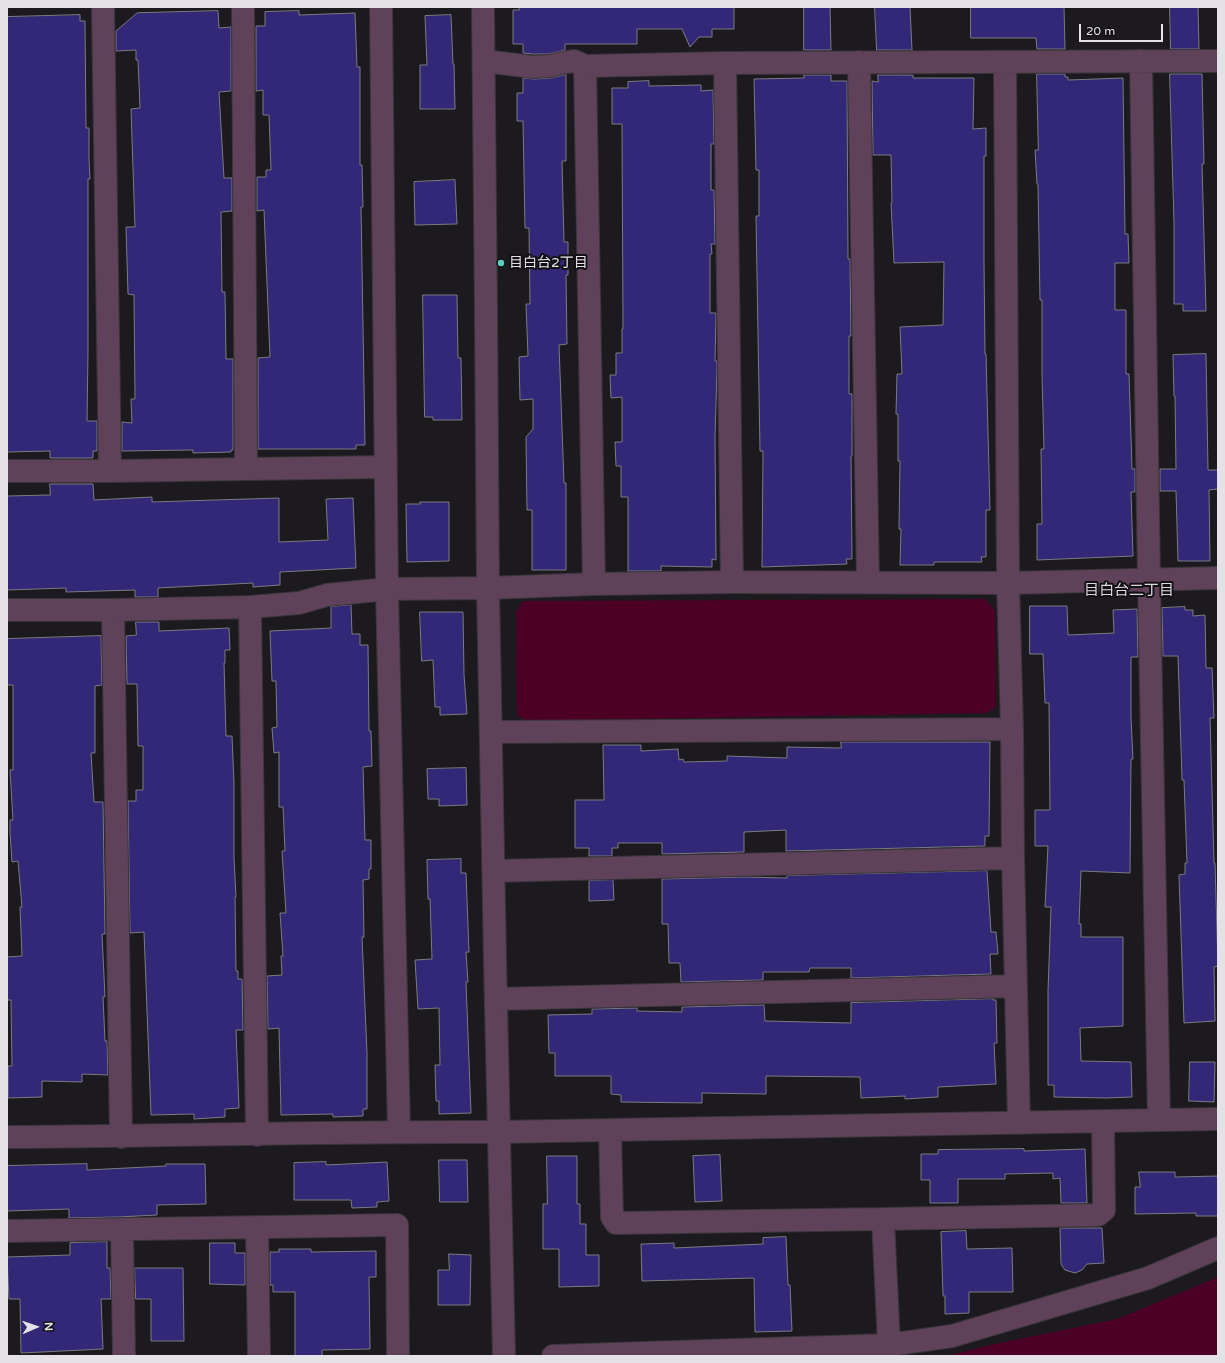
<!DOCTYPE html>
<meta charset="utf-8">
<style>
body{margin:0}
#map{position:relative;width:1225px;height:1363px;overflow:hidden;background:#1c1a1e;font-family:"Varela Round",sans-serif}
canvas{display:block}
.frame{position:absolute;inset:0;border:8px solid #e4e2e6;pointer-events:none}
.north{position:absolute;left:16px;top:1307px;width:40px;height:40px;-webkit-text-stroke:3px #131115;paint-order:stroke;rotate:88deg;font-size:11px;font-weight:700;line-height:16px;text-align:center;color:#e4e2e6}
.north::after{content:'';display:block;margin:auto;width:14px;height:18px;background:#e4e2e6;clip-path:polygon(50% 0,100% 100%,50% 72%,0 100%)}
.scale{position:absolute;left:1079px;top:24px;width:84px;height:18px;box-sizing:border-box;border:2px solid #e4e2e6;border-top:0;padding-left:5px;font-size:12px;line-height:14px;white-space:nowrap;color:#e4e2e6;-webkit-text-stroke:3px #131115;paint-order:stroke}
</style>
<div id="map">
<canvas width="1225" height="1363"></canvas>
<div class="frame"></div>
<div class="north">N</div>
<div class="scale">20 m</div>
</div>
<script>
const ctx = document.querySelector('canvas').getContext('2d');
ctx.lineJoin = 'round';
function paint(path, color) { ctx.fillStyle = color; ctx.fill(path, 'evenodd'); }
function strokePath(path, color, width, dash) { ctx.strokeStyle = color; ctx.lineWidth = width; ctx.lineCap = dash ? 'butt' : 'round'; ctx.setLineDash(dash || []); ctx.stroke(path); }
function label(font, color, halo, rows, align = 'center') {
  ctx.font = font + ' "Varela Round","Noto Sans JP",sans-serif'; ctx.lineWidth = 4; ctx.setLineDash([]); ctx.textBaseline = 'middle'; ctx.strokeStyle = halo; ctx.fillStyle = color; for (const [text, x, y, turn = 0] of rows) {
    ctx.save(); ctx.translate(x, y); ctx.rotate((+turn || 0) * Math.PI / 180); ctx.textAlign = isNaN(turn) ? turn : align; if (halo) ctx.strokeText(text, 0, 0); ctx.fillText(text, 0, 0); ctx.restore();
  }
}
paint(new Path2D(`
 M985,599L995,611L996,707L986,713L526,721L517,715L516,612L523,601Z
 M1218,1277V1356H947L995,1344L1117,1319Z`), '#4c0026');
const building = new Path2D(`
 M519,7H734V29H712V37H699L690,47L682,29H637V44H565V50L548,54H533L523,53V44H513V10H519Z
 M804,7H830L831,50H804Z
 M875,7H910L912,50H877Z
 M971,7H1064L1065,49H1037L1036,38H971Z
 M1170,7H1198L1199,49H1171Z
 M218,11L219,28L231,27V91L219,92L224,178H232V211L221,212L222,292H225L226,359H233V450H231V452L193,453V450L122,451V422L132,423L131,399H135L134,295L128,294L126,227H135L131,109L140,108L138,60H136V50L116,51V31L137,13Z
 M299,11V15L355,13L357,67H360V165H362L363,207H361L365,445H356V449H258V358L270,357L264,210L257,211V177H266V170H271L269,115H263V90L256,91V26H265V12Z
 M80,15V21H85L86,128H89V158L90,179H88V351L87,421H97V451H93V458H50V451L7,452V17Z
 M451,15L453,64H454L455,109H420V65H427L425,16Z
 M1037,74H1065V77H1068V80L1123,78L1125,234H1128L1129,263H1115V310H1126V374H1129L1132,469H1135V492H1131L1133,556L1037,560V524H1042L1041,449H1044L1042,376V300H1040L1038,184H1037L1035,150H1038Z
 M1170,74H1202L1204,164H1202L1206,311H1183V304H1174V223Z
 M566,75V161H562L564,242H568V275H566L567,344L559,345L564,483H566V570H532V510H527L526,437L533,429V399L520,400L519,357L528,356L526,304H530L529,228H525L523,121H517V93H523V78L534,79L551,78Z
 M804,75H831V81H847L848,259H850L851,336H849V394H852V456H851L852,559H846L847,564L762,567L763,451H760L756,216H759V170H756L754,79L804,78Z
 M878,75H913V78H974L973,129L986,128V156H984V261L985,354H986L990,510H986V557H981L982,562H934V565H900L901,529H899L900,461H898V414H896L897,374H902L900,327L943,325L944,262L894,263L891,203H892L891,155H873L872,81L878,82Z
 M649,81V86L701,85V91L713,90L714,144H711V190H714L715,244H711L712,254H710V313H716L715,361H717V370L715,437L716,560L712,559V567L661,566V571H628V497H621V466H616L615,442H622V397L611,398L610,375H616V353H622V329H623L622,124H612V88H628V82Z
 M455,180L457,224L415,225L414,182Z
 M423,295H457L458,358H461L462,420H433V417H425Z
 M1206,354L1208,470H1218V489L1209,490L1210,561H1178L1176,491H1160V469H1176L1175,396H1174L1173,355Z
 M50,484H93L94,500L152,497V502L279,498V542L328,540L326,499L353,498L356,568L280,572V585L253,587V583L158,588V597H135V590L66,592V588L7,590V496L50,495Z
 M420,502H449V561L407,562L406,504H420Z
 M351,605L352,634H360V645H368L369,731H371L372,766L363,767L365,840H371V869H369V879L363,880L364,937H362L367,1053V1109H363V1116L333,1117V1114L281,1115L279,1028L268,1029L267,976L282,975L281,956H283L280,913H286L282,851H285L283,807H279V752L274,753L272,728L277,727L276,681H272L270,631L331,628V607Z
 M1030,606H1067L1068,635L1114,633L1113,610L1137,609L1138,657H1131V717L1133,759H1131L1130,873L1081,871L1079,924H1081V937H1123V1026L1080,1028L1081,1061L1131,1062L1132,1097L1106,1098L1054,1097V1085H1048V991L1051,907H1045L1048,846H1035V810H1050L1049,703H1045L1043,654H1030Z
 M1185,607V610H1193V616L1205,615L1206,668H1212L1214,718H1210L1214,863H1215L1218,966L1214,967L1215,1021L1184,1023L1179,875L1185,874V863H1187L1184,780H1182L1178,656H1163L1162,608Z
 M420,612H463L464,675L467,714L440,715V707H435L433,660L422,661Z
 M136,622H159V631L229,628L230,650H225V663H224L226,736H232L234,784V858L236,897H235L236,971H238V979H242L243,1030H236L239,1108L225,1109V1117L194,1119V1114L151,1115L144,932L130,933L128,801H136V790H143V746H138L137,684H127L126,636L136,635Z
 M101,636L102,685L95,686V753H91L94,802H103L105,934H102L105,997H103L105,1041H107L108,1075L82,1074V1082L42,1081V1097L8,1098V1066H12L11,1000H7V957L22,956L20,907H22L18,861L12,862L10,832V820H13L10,770H13V685H7V639Z
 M841,742H990L989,836H985V846L786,851V830L744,832V852L662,854V843H618V848H612V856H589V848H575V800H604L603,745H641V751L678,749L679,760L683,759L684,762L727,761V756L787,758V747L841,748Z
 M466,768L467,805L439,806V799H428L427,769Z
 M461,859V873H466L469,952H466L468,982H466L471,1113L439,1114V1101H436L435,1065H440L439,1008L418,1009L415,960L432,959L430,899H428L427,860Z
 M987,871L991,932H996L998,954H990L991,974L851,978V968H810L809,972H763V980L681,982L680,963H669L668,924H662V879L745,877L787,878V876Z
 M613,880L614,900L589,901V881Z
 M993,999V1000H996L997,1043H994L996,1084L938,1087V1097L905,1099V1096L861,1098L860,1077L766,1076V1094L702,1093V1103L621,1102V1095L611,1094V1076H555V1053H549L548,1015L592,1014V1009L637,1008V1011L682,1012V1007L764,1005L765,1021L851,1023V1003Z
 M1190,1062H1215L1214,1102L1189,1101Z
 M1024,1149V1151L1085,1149L1087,1203H1061L1060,1178L1053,1179V1173L1005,1174V1179H958V1203H930V1180H921V1154H938V1150Z
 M720,1155L722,1201L695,1202L693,1156Z
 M547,1156H577V1204H580V1224H586V1255H599V1286L559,1287V1249H543V1204H547Z
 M439,1160H467L468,1202H440Z
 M326,1162V1165L387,1162L389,1201L377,1202V1207L352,1208L351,1200H294V1163Z
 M87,1164V1170L166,1166V1164H205L206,1204L157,1205V1215L118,1217L69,1218V1209L7,1211V1166Z
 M1139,1172H1175V1177L1218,1176V1216H1196V1213L1135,1214V1187H1140Z
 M1062,1228H1102L1104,1263L1087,1264L1082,1270L1075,1273L1065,1270L1061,1264L1060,1229Z
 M966,1231L967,1249L1012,1248L1013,1292H969V1313L945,1314V1296H943L941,1232Z
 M786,1237L788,1285H790L792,1331L755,1332L754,1278L642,1281L641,1244L674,1243V1248L763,1244V1238Z
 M107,1242V1268H110L111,1299H101L103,1349L21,1353L20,1299H9L7,1257L70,1255V1243Z
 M210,1243H235V1253H245V1285L210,1284Z
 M279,1249H311V1252L376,1251V1277H369L370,1349L322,1350V1356H295V1292H273V1285H270V1252H279Z
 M449,1254L471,1255L470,1305H438V1270H449Z
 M135,1268H183L184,1341H151V1299H136Z`);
paint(building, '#322877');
strokePath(building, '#7b7b81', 1);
const minor = new Path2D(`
 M103,7L110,471
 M243,7L246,468
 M381,7L387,589L399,1132
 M483,7C486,201 486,396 488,590C492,845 498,1101 504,1356
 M484,61L533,67L550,66L562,63L574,61L585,66L725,63L1218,61
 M1141,61L1149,580L1159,1120
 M859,62L868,582
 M1005,62L1008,583L1012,729L1013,858L1019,1123
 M725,63L732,582
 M585,66L594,584
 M7,471H110L385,467
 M250,607L257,1135
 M7,610H113L250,607L299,603L327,595L387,589L488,588L594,584L732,582L1008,583L1218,578
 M113,610L121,1137
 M491,732L1012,729
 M493,871L1013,858
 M497,999L1015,986
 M610,1130L612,1217L616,1223L883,1219L1098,1215L1104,1210L1103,1122
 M7,1137C171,1136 335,1131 499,1132L1218,1119
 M883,1219L889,1345
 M257,1227L259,1356
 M122,1229L124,1356
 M7,1231L397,1225L398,1356
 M553,1356L889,1345L952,1336L1148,1278L1218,1248`);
strokePath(minor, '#38363a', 24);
strokePath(minor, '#60415a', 22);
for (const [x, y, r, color] of [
 [501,263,4,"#5acebd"]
]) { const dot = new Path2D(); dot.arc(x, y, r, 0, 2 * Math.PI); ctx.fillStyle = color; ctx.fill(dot); strokePath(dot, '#131115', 1.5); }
label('14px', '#e4e2e6', '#131115', [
 ["目白台2丁目",509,263]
], 'left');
label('15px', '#dad7dd', '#131115', [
 ["目白台二丁目",1129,591]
]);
</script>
